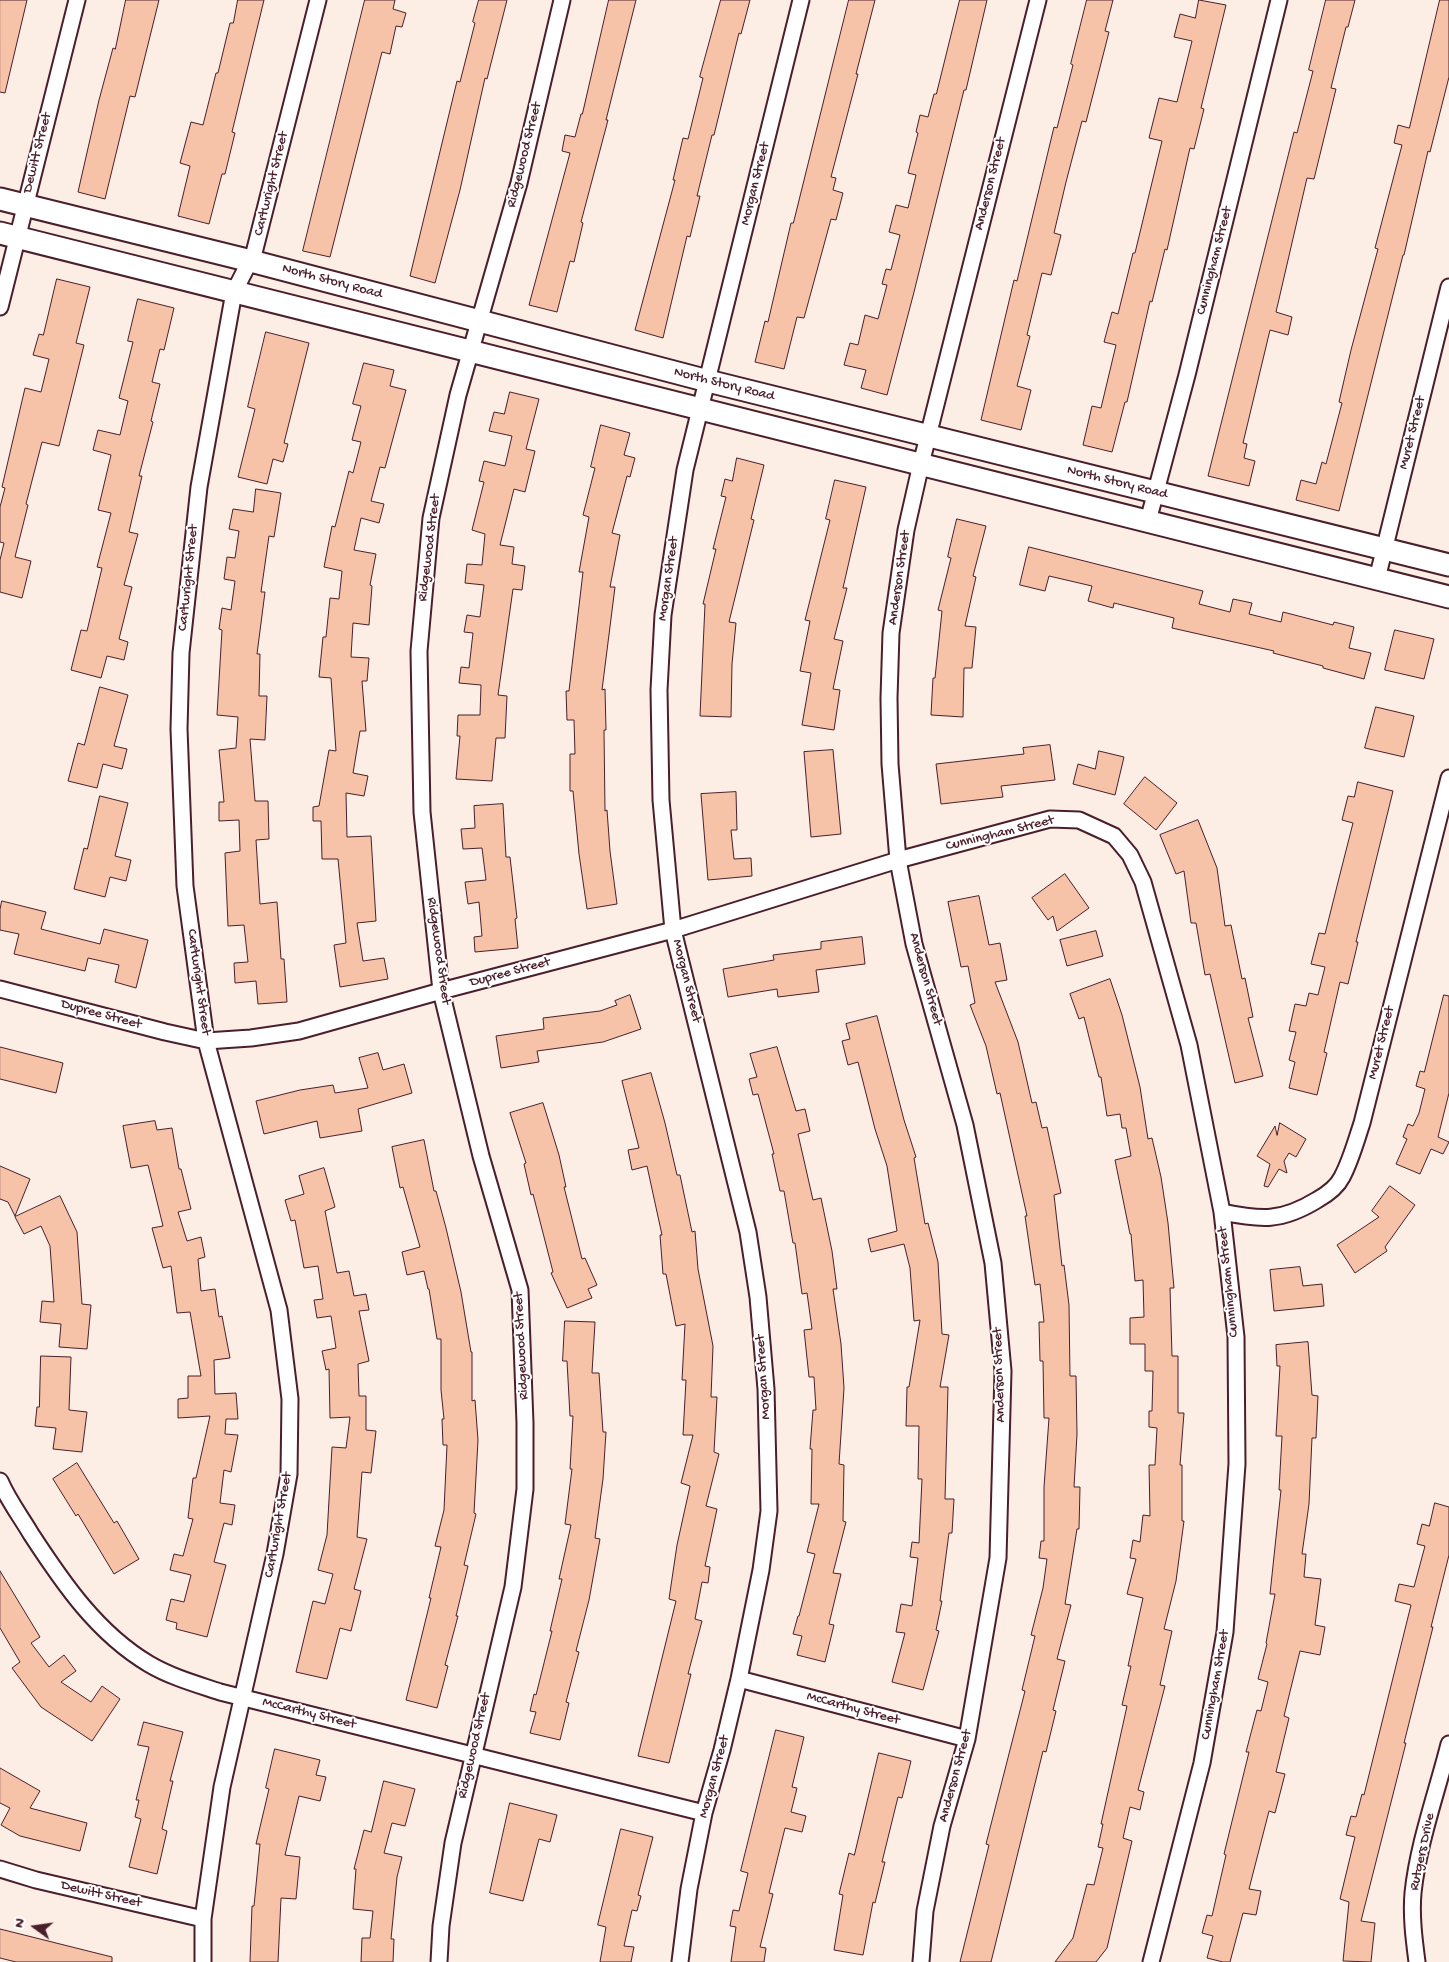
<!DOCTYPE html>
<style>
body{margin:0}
#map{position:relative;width:1449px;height:1962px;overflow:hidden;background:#fcede5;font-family:"Gochi Hand",sans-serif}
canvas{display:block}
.north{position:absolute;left:10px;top:1902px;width:50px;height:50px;-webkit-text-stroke:4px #fff;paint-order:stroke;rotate:284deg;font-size:14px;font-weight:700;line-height:20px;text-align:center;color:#4a1f2b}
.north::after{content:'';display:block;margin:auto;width:18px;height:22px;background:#4a1f2b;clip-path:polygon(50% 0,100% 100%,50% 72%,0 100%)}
</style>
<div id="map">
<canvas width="1449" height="1962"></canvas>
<div class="north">N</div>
</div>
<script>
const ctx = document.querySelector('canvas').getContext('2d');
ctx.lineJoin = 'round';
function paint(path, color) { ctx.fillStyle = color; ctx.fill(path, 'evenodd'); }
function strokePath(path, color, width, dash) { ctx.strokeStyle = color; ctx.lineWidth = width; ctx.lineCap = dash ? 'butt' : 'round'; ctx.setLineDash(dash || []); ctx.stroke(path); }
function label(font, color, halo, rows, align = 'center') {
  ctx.font = font + ' "Gochi Hand",sans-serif'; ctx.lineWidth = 4; ctx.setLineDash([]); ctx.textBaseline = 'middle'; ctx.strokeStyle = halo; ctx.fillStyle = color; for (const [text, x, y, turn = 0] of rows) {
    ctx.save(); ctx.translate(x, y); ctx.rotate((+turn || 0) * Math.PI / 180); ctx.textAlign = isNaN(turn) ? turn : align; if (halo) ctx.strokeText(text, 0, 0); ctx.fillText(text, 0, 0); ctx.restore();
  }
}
const building = new Path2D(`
 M0,0H27L5,93L0,92Z
 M126,0H159L135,97L130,96L105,199L78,192L99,100L113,48L115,49Z
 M238,0H264L232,132L235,133L225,174H222L209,224L178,216L190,166L180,163L191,122L203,125L216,73H218L230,23H233Z
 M365,0H395L393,9L406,13L402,27L396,26L390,54L382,52L330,257L303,251Z
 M479,0H507L487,79L485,78L460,190L435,283L410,276L457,81L460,82L475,23L473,22Z
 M609,0H636L606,120H608L581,222L583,223L574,262L570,261L557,312L529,305L570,153L562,151L565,135L575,137L581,114H582Z
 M721,0H750L741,34L739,33L714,135H712L697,196H700L690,237L687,236L663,338L635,330L675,180H673L683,138L688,139L703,78L700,77Z
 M849,0H875L856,74H858L831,177L836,178L833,190L843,193L836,220L831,219L804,318L797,317L784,369L755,362L765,321L768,322L791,223H793Z
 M960,0H987L966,90H964L914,292L887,395L861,388L866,370L844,365L850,343L858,345L865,315L878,319L887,285L882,284L886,269L891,270L900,235L889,232L896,205L908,208L916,175L908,173L918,133L916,132L920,115L928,117L934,94H936Z
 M1087,0H1113L1105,31L1109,32L1086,122L1082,121L1066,182L1054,233L1061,235L1051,275L1042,273L1027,335L1030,336L1017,386L1031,390L1021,430L981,420L1014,280L1017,281L1054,127L1057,128L1073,65L1071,64Z
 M1199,0L1226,5L1201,108L1204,109L1194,149L1190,148L1167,250L1165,249L1152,302L1150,301L1127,402H1125L1112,452L1083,445L1092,406L1101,408L1116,345L1104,342L1112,312L1118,314L1133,253H1135L1162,141L1149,138L1159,98L1177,102L1192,41L1174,37L1180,14L1195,18Z
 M1326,0H1355L1348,27H1346L1331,88L1336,89L1314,179L1307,178L1276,312L1292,317L1288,335L1270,330L1243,443L1247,444L1244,458L1255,461L1249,486L1208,476L1294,132L1297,133L1313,71L1309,70Z
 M1440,0H1449V77L1430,152L1428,151L1404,255H1403L1339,511L1296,500L1301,480L1316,484L1322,462L1326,464L1342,403L1339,402L1351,350L1378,249L1375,248L1402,145L1394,143L1398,125L1409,128Z
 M57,279L90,287L76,343L84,345L59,446L42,442L26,504L28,505L15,557L31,561L22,598L0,592V560L4,543L0,542V507L5,488L2,487L25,388L41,392L49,359L33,355L39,334L43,335Z
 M138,299L174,308L164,350L160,349L152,382L160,384L151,421L153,422L139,476H142L129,532L138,534L124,585L132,587L119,639L128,642L124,660L107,656L101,678L71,670L81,630L87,631L102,568L97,567L111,513L98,510L111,455L93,450L98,430L120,435L128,401L119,398L133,342L128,341Z
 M266,332L309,343L284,443L288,444L283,462L273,459L267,484L238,477L255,409L248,407Z
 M364,363L394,370L390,386L406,390L385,468L380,467L371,501L384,504L379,523L361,518L354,550L376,554L370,585L372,586L369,625L353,623L351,657L369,658L367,681H362L366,731H360L353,773L368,776L364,796L346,793L347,837L371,836L376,921L357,923L363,961L384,958L388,979L340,987L334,945L346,943L338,859H322L321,821H313V807L319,806L329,750L336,751L331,678L319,677L323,637H326L330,598L339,599L342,571L324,567L332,526L335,527L349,471L353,473L361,442L352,440L361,406L353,404Z
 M510,392L539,399L526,449L535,451L525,492L514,489L500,545L514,547L512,564L525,566L522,590L513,589L498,695L507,696L505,738H496L492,781L456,779L460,736H457L458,715H480L481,685L459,683L461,667L469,668L473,633L464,632L467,615L480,617L484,585L465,583L467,564L482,565L485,534L472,530L484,482L479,481L484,461L505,466L512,436L489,431L494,412L504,414Z
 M601,425L630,433L624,455L635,458L630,477L627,476L612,533L620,535L610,587H615L602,690L605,689L606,730H604L605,811L607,810L610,851L617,904L587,909L579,854L573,791H570V754H575L574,720H567L566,691H569L583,572H579L589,517L583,515L595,468L591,467Z
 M737,458L764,465L751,519L754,520L729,622L736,623L732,664L731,717L700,716L705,604H703L716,549H713L726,497L721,496L725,479L732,481Z
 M835,480L866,487L843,588H847L834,639L843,641L833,689L840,690L834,730L802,725L811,673L800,671L810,621L805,620L830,520L826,519Z
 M256,489L281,493L274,537L269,536L261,592H265L257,654H260L259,696H267L265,740L250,739L255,801H268L269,839L256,840L260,904L277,902L281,959H284L287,1002L258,1004L256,981L235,983L234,963L248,962L244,925L228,926L225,853L240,851L239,820L219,821V802H224L219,750L236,748L238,717L217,715L222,630L219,629L222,608L231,610L235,581L224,579L227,557L235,558L239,531L229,529L233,509L253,512Z
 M957,519L986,526L973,576L976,577L965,626L976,627L972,668H964L963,717L931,715L933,678H935L942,611L938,610L951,558L948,557Z
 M1029,547L1203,591L1199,604L1230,612L1233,599L1252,603L1249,614L1281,622L1283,612L1333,625L1334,622L1354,627L1349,648L1371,653L1364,679L1323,668V666L1273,653L1274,651L1172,628L1174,618L1114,603L1113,608L1088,601L1092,586L1049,576L1045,591L1020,585Z
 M1395,630L1434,639L1424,679L1385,670Z
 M100,687L128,695L114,746L127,749L122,769L103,764L97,788L68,781L78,743L84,745Z
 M1376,707L1414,716L1404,757L1365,748Z
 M1050,745L1055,780L1001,786L1003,797L941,804L936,764L1024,754L1023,748Z
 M833,750L841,834L811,837L804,752Z
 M1099,751L1124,757L1115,795L1073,784L1078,764L1095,769Z
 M1145,777L1177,803L1156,830L1124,804Z
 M1358,782L1393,791L1356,942H1358L1348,984L1340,982L1324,1052L1327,1053L1317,1095L1289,1088L1295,1062L1289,1060L1296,1032L1289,1031L1295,1004L1306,1006L1309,993L1318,995L1325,967L1311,964L1319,933L1325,934L1338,882L1353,823L1342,820L1348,796L1354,797Z
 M736,792L737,830H731L734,859L751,858L752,876L708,880L701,794Z
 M100,796L128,803L115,856L131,860L126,881L110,877L105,897L74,889L84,848L87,849Z
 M503,804L506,857H510L517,918L515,919L518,948L475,952L474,937L482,936L479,902L468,904L465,882L486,880L482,848L463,849L461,829L475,828L474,806Z
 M1198,820L1217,868L1225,926L1231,925L1242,979L1245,978L1253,1017L1248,1018L1263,1076L1235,1083L1210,974L1205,975L1196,923H1191L1184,871L1176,874L1160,835Z
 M1065,874L1089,908L1057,931L1053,916L1048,920L1032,898Z
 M979,896L989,945L1000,943L1007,980L995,982L1018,1042L1032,1103L1036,1102L1042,1128L1047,1127L1061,1193L1054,1195L1062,1266L1064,1265L1069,1305L1070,1376H1076L1077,1434L1074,1487H1080L1079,1529H1077L1065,1604L1071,1605L1057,1659L1065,1661L1053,1710L1056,1711L1046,1752L1043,1751L991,1962H960L989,1845L986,1844L1025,1691L1022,1690L1035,1636L1031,1635L1043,1588L1047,1559L1039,1558L1041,1541H1044V1487L1049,1418H1044L1043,1361H1040L1039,1322H1044L1040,1284L1035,1285L1025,1216H1027L1000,1093L997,1094L986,1046L970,1005L975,1003L968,966L961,967L948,902Z
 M2,901L46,912L41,929L100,944L104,929L148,940L136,988L115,982L119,965L88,958L85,971L14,954L19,934L0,930V910Z
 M1096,931L1103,956L1067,966L1060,940Z
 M862,937L865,964L816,970L819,992L778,997L777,989L728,997L723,969L774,960L773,955L821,949V942Z
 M1110,979L1122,1015L1140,1087L1148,1139L1152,1138L1161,1177L1168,1223L1174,1288H1170L1172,1356H1178V1413H1184L1180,1465H1182V1521H1184L1176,1581L1164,1629L1172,1631L1160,1685L1165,1686L1138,1790L1144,1792L1140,1810L1130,1807L1123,1838L1132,1841L1107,1948L1096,1962H1055L1073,1938L1087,1884L1094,1885L1103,1848L1098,1847L1103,1824H1101L1127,1706L1122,1705L1131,1666H1128L1143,1598L1127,1594L1136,1559L1130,1558L1133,1540L1140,1542L1143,1515L1150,1516L1149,1465H1155L1157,1428L1149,1427V1411H1152L1153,1371H1145V1344H1130V1318L1144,1317L1143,1280L1135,1281L1131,1234H1130L1115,1160L1131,1156L1126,1128H1122L1120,1114L1107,1116L1101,1077H1099L1084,1017L1079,1019L1070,994Z
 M630,995L641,1029L603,1042L537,1051L539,1062L501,1068L496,1036L544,1029L543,1018L600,1011L617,1005L615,1001Z
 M1444,995L1449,996V1093L1438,1137L1449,1142L1443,1154L1431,1149L1420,1174L1396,1164L1407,1139L1403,1137L1408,1124L1413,1126L1419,1113L1425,1089L1416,1086L1420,1071L1424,1072Z
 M877,1016L904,1120L916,1157L914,1158L925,1224L928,1223L938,1262L942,1334L949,1335L940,1387H948L945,1499H954L952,1533H949L940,1601H942L936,1630L939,1631L923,1690L892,1682L905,1633L896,1632L901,1604L912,1606L918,1558L910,1557L912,1542L919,1543L922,1479H918L919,1426H906L907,1387H909L920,1320L914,1321L910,1268L904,1244L871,1252L868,1239L897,1231L887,1166L875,1129L858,1062L848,1065L842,1041L850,1039L846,1024Z
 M0,1047L63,1063L56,1093L0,1079Z
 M777,1047L796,1111L805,1109L810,1131L798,1134L813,1200L821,1198L832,1251L837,1289H833L841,1344L844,1388L839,1464L844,1465L843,1521L846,1522L833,1573L841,1574L829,1624L834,1625L825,1662L797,1655L802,1636L793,1634L798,1616H799L815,1554L807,1552L819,1504H811L812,1449H810L813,1410H816L814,1377H809L804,1330L812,1329L807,1293L802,1294L795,1243H793L784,1191H780L772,1154H774L758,1094L753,1095L749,1079L757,1077L750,1054Z
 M378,1053L383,1070L404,1064L412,1093L358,1109L362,1131L320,1138L317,1121L264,1134L256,1101L300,1090L333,1085L335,1093L368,1088L359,1058Z
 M651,1073L665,1123L677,1175H680L692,1232L695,1231L698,1269L713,1346L711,1397H717L714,1452L719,1454L706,1506L717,1509L705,1566L710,1567L708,1583L702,1582L695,1619L702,1621L688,1674H691L669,1763L638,1756L676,1601L669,1599L677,1545L690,1486L681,1483L693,1435H683L686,1380H682L685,1324L676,1326L666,1274H663L660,1235H662L647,1166L632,1170L628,1150L639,1148L622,1081Z
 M543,1103L559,1155L566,1187H564L582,1259L585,1258L597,1285L588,1289L592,1298L567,1308L551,1273L553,1272L533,1194L531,1195L524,1164L526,1163L510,1113Z
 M155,1121L157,1130L172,1128L179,1169H181L191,1209L178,1212L187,1241L201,1237L205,1257L198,1259L201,1291L215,1289L219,1317L222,1316L230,1358L214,1360L215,1394L236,1393L238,1419H226L225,1434L238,1435L231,1472L224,1470L220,1503L235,1505L232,1525L224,1523L214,1562L226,1565L207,1637L176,1629L177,1623L166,1620L171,1599L184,1602L191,1575L170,1570L174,1554L183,1556L193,1519L188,1518L193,1478H196L210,1416L178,1418V1399L188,1398V1376H201L190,1312L177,1313L171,1266L163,1268L152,1228L163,1226L148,1165L131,1168L123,1126Z
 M1280,1123L1306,1139L1296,1157L1289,1153L1284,1161L1287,1173L1279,1169L1268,1187L1264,1186L1270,1164L1257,1156L1275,1126L1277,1135Z
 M424,1140L434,1191H436L446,1228L461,1292L471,1352H472V1401L475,1400L478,1440L474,1513L476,1514L464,1565L468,1566L456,1616H458L445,1665L448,1666L437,1708L406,1700L431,1598H429L441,1547L435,1546L444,1510L447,1445H443L442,1419H444L441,1390V1339H437L429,1289H428L424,1271L407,1275L402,1252L420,1247L403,1187L400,1188L392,1147Z
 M0,1166L30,1179L15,1216L8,1202L0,1199Z
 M324,1168L335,1207L325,1211L337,1273L349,1271L354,1296L366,1294L369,1310L359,1311L369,1361L358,1364L359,1396H366V1430L376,1431L371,1473L362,1472L357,1537L367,1539L354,1589L361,1591L351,1631L340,1628L327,1679L296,1672L313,1601L325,1604L333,1574L318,1570L327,1535L332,1447L346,1448L350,1417L330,1418L329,1369L326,1370L322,1351L336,1348L331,1316L317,1318L314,1300L323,1299L318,1266L304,1268L295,1220L291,1221L285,1200L304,1194L299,1176Z
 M1390,1186L1415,1205L1385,1247L1387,1251L1355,1273L1337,1245L1379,1217L1372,1211Z
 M60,1196L77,1232L82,1304L91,1305L87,1349L59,1347L61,1324L40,1322L42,1301L54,1302L50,1246L41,1226L24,1234L15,1217Z
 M1300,1267L1303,1286L1322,1284L1324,1306L1274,1311L1270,1270Z
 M565,1321L595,1322L592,1373H599L603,1432H606L603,1479L595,1538L600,1539L589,1600L576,1651L579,1652L566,1702L569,1703L560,1740L530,1733L536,1712L530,1711L534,1694L536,1695L552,1631H550L562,1579H559L571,1525L565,1524L572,1469H570L573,1416H570L567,1361H563Z
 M1308,1342L1312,1395L1318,1396L1316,1438H1312L1309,1504L1302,1554H1306L1304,1577L1321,1579L1315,1625L1325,1627L1320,1655L1300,1651L1284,1716L1289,1718L1276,1772L1285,1774L1275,1813L1269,1811L1249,1889L1261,1891L1256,1915L1243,1913L1230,1962H1223L1207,1958L1213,1936L1202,1933L1207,1915L1212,1916L1226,1855L1224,1854L1249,1752H1246L1257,1710L1261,1711L1268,1682L1258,1679L1267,1644L1266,1643L1275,1594H1270L1281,1490H1279L1282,1436H1276L1280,1366H1277L1276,1345Z
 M41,1356L71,1357L69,1410L87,1412L82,1452L53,1449L56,1428L35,1426L37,1407H39Z
 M77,1463L114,1523L117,1521L139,1559L114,1574L78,1514L76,1516L53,1479Z
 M1435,1503L1449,1507V1555L1431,1627H1433L1404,1743H1406L1361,1921L1375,1923L1371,1962L1343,1961L1349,1902L1340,1899L1355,1837L1346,1835L1351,1816L1356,1817L1362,1794L1364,1795L1411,1605L1395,1601L1399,1584L1414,1587L1425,1546L1417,1544L1422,1524L1429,1526Z
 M0,1571L40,1637L31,1643L49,1667L64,1655L76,1671L61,1682L91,1702L102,1686L120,1699L92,1741L41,1707L12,1668L20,1662L0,1628Z
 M144,1722L183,1732L170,1781H173L162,1829L167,1831L157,1874L129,1867L141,1819L135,1817L139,1800H136L149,1747L138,1745Z
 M776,1730L804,1737L792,1787L797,1788L791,1812L806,1816L802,1832L785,1828L769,1893L773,1894L760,1947L766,1948L764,1962H731L736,1927L730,1926L733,1910L739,1911L748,1873L741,1871Z
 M275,1749L320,1760L316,1775L326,1777L320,1801L299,1796L285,1855L300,1857L296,1899L281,1898L278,1962H250L252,1906H254L260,1844H256L269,1789L266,1788Z
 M879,1753L911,1761L902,1798L898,1797L882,1862H885L875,1903L873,1902L863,1955L834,1950L843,1895L839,1894L849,1853L854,1855Z
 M0,1768L40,1791L30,1808L87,1823L80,1851L20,1836L1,1825L10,1808L0,1803Z
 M384,1781L415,1789L405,1826L392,1823L384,1853L402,1857L397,1877L391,1939H394L393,1962H361L362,1938H370L373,1911L353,1909L356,1869H354L364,1830L371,1832Z
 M510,1803L557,1815L550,1842L539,1839L523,1901L490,1893Z
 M621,1829L653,1837L638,1895L641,1896L637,1911L632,1910L624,1946L634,1947L631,1962H600L606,1927L598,1925Z
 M0,1929L112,1957V1962H16L0,1958Z`);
paint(building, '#f6c2a8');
strokePath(building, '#4a1f2b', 1);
const minor = new Path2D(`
 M0,307L77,0
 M1148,521L1187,375L1279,0
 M1377,579L1449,287
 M0,989L165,1032L206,1041L251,1038L299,1031L441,991L673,930L898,860L1050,819L1079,820L1114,836L1130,855L1143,882L1189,1045L1222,1212L1236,1337L1237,1464L1225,1632L1202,1763L1151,1962
 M1222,1212C1261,1220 1281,1222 1317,1200C1326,1195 1337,1187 1342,1177C1351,1160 1356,1141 1362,1123L1449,778
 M0,1481C8,1500 21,1517 31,1534C63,1583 97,1633 149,1664C171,1677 196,1684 220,1692L704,1813
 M739,1679L967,1739
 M0,1869L36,1880L203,1919
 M203,1962V1919L222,1787L275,1554L289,1474L290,1399L279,1310L206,1041L185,886L179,729L181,653L199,487L234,292L254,253L318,0
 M439,1962L441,1926L453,1843L513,1587L525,1489V1423L520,1290L481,1156L441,991L422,812L419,651L431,518L458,395L519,183L562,0
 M680,1962L689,1889L704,1813L722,1750L739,1679L761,1570L769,1511L766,1389L758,1297L748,1232L673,930L661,800L659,690L663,615L685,470L801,0
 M921,1962L925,1911L942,1826L967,1739L998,1558L1003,1371L993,1263L965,1125L914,944L898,860L890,764L889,698L891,633L906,530L921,464L1038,0
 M1417,1962C1414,1939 1411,1916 1413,1893C1418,1844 1437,1792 1449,1744`);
const secondary = new Path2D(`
 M0,199L251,261L708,381L1449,565
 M0,233L1449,597`);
strokePath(minor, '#4a1f2b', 19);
strokePath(secondary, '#4a1f2b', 25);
strokePath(minor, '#fff', 15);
strokePath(secondary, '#fff', 21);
label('14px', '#4a1f2b', '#fff', [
 ["Dewitt Street",38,153,-76],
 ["Ridgewood Street",525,155,-76],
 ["Cartwright Street",272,184,-76],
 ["Morgan Street",756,184,-76],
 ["Anderson Street",991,184,-76],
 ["Cunningham Street",1215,261,-76],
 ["North Story Road",332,282,15],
 ["North Story Road",724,385,14],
 ["Muret Street",1413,433,-76],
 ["North Story Road",1117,483,14],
 ["Ridgewood Street",430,548,-83],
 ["Cartwright Street",189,578,-84],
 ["Anderson Street",900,578,-82],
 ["Morgan Street",669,579,-82],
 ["Cunningham Street",1000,834,-14],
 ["Ridgewood Street",438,951,82],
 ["Dupree Street",510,973,-15],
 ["Anderson Street",925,979,75],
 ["Morgan Street",686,981,76],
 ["Cartwright Street",198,982,82],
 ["Dupree Street",101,1015,15],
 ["Muret Street",1382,1043,-76],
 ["Cunningham Street",1229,1282,-96],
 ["Ridgewood Street",522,1346,-93],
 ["Anderson Street",1000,1375,-92],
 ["Morgan Street",764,1377,-94],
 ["Cartwright Street",279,1525,-80],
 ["Cunningham Street",1216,1685,-80],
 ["McCarthy Street",853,1709,15],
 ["McCarthy Street",309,1714,14],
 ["Ridgewood Street",475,1746,-77],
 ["Anderson Street",956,1776,-75],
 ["Morgan Street",715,1777,-75],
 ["Rutgers Drive",1423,1852,-78],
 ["Dewitt Street",101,1895,13]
]);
</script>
